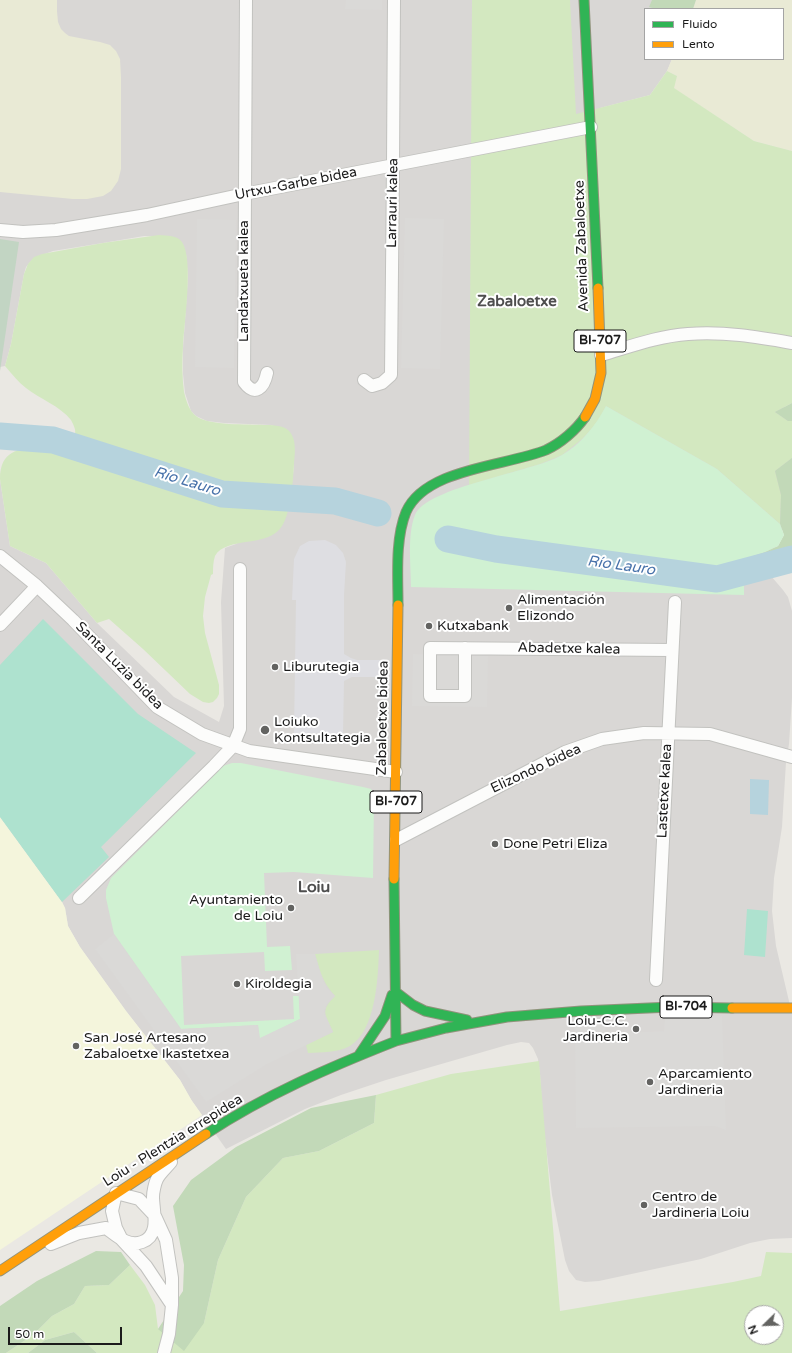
<!DOCTYPE html>
<meta charset="utf-8">
<style>
body{margin:0}
#map{position:relative;width:792px;height:1353px;overflow:hidden;background:#eae8e3;font-family:"Varela Round",sans-serif}
canvas{display:block}
.legend{position:absolute;left:644px;top:8px;width:140px;height:52px;box-sizing:border-box;background:#fff;border:1px solid #a4a4a4;margin:0;padding:5px 7px;list-style:none;font-size:12px;color:#1b1b1b}
.legend li{display:flex;align-items:center;gap:8px;height:20px}
.legend b{width:20px;border:1px solid #a4a4a4}
.north{position:absolute;left:744px;top:1305px;width:40px;height:40px;box-sizing:border-box;background:#fff;border:1px solid #a4a4a4;border-radius:50%;rotate:247deg;font-size:11px;font-weight:700;line-height:16px;text-align:center;color:#1b1b1b}
.north::after{content:'';display:block;margin:auto;width:14px;height:18px;background:#636361;clip-path:polygon(50% 0,100% 100%,50% 72%,0 100%)}
.scale{position:absolute;left:8px;top:1327px;width:114px;height:18px;box-sizing:border-box;border:2px solid #1b1b1b;border-top:0;padding-left:5px;font-size:12px;line-height:14px;white-space:nowrap;color:#1b1b1b;-webkit-text-stroke:3px #fff;paint-order:stroke}
</style>
<div id="map">
<canvas width="792" height="1353"></canvas>
<ul class="legend">
<li><b style="height:5px;background:#30b455"></b>Fluido</li>
<li><b style="height:5px;background:#ff9f0a"></b>Lento</li>
</ul>
<div class="north">N</div>
<div class="scale">50 m</div>
</div>
<script>
const ctx = document.querySelector('canvas').getContext('2d');
ctx.lineJoin = 'round';
function paint(path, color) { ctx.fillStyle = color; ctx.fill(path, 'evenodd'); }
function strokePath(path, color, width, dash) { ctx.strokeStyle = color; ctx.lineWidth = width; ctx.lineCap = dash ? 'butt' : 'round'; ctx.setLineDash(dash || []); ctx.stroke(path); }
function label(font, color, halo, rows, align = 'center') {
  ctx.font = font + ' "Varela Round",sans-serif'; ctx.lineWidth = 4; ctx.setLineDash([]); ctx.textBaseline = 'middle'; ctx.strokeStyle = halo; ctx.fillStyle = color; for (const [text, x, y, turn = 0] of rows) {
    ctx.save(); ctx.translate(x, y); ctx.rotate((+turn || 0) * Math.PI / 180); ctx.textAlign = isNaN(turn) ? turn : align; if (halo) ctx.strokeText(text, 0, 0); ctx.fillText(text, 0, 0); ctx.restore();
  }
}
paint(new Path2D(`
 M0,0H680L686,9H645V59H672L667,71L650,95L600,108L792,421V500L768,569L771,576L783,590L788,597L792,611V698L789,744L786,762L782,827L774,878L772,911L776,946L792,1014V1238L770,1239L750,1243L701,1259L599,1281L585,1282L576,1280L569,1271L565,1260L552,1195L543,1122L540,1075L538,1059L533,1048L529,1043L521,1042L507,1045L386,1080L341,1095L305,1109L226,1149L190,1098L180,1080L126,1011L80,947L68,926L65,908L62,902L0,817V479L10,546L46,563L97,623L174,697L219,722L224,706L221,602L225,548L236,544L289,507L294,466V441L272,425L224,423L207,421L196,416L191,411L185,393L183,374V348L188,277L186,254L170,236H144L103,243L53,251L34,258L26,267L24,274L11,344L5,366L0,367Z`), '#d9d7d5');
paint(new Path2D(`
 M0,817L62,902L65,908L68,926L80,947L126,1011L180,1080L192,1101L202,1115L0,1250Z`), '#f4f5dc');
paint(new Path2D(`
 M0,0H57V11L58,22L61,29L65,33L69,36L100,42L110,45L116,51L120,59L121,77V169L118,181L111,191L103,196L87,199H73L0,192Z
 M696,0H792V151L754,141L673,88L677,76L667,71L672,59H783V9H693Z`), '#e9ead5');
paint(new Path2D(`
 M472,0H570L576,114L650,95L667,71L677,76L674,88L754,141L792,151V403L775,412L788,421H792V458L775,471L781,495L780,524L717,469L606,406L598,422L582,439L562,455L540,464L469,485Z
 M159,235C167,236 177,235 182,242C194,259 184,324 183,347C182,362 182,377 184,392C186,400 189,411 196,416C209,426 248,424 264,425C271,425 282,425 288,430C297,438 295,453 294,464C293,481 291,512 282,526C269,548 226,536 215,556C213,562 213,568 213,574L211,575L205,597L203,616L205,633L219,685V694L217,698L213,702L209,703L203,702L190,694L143,649L109,619L97,623L46,563L10,546L0,479C0,426 65,465 74,437C77,431 74,426 71,420C60,406 40,399 26,388C18,382 12,374 5,366L11,344L24,274L28,264L34,257L42,254L103,243Z
 M379,950C378,978 376,1030 350,1046C337,1053 322,1052 308,1053L306,1045L333,1032C325,1014 320,1011 335,996C322,981 320,972 315,954Z
 M539,1061L560,1311L733,1282L761,1276L766,1252L792,1253V1353H97L74,1332L45,1340L28,1353H6L33,1335L52,1316L74,1304L85,1286L109,1285L130,1265L145,1285L155,1305L158,1329L204,1323L218,1260L246,1197L283,1158L319,1151L374,1123L376,1095L451,1074ZM752,1313H776V1337H752Z`), '#d3e8c0');
paint(new Path2D(`
 M652,0H696L693,9H656L649,7Z
 M792,403V421H788L775,412Z
 M792,458V571L779,558L744,559L765,552L778,546L784,535L780,524L781,495L775,471Z
 M376,1095L374,1123L319,1151L283,1158L246,1197L218,1260L204,1323L184,1351L158,1329L183,1291L184,1265L173,1206L191,1180L236,1147L311,1108Z
 M96,1251L121,1252L130,1265L109,1285L85,1286L74,1304L52,1316L33,1335L6,1353H0V1306L37,1281Z
 M74,1332L97,1353H28L45,1340Z`), '#c2d9b8');
paint(new Path2D(`
 M0,239L19,242L0,371Z`), '#c2d5c3');
paint(new Path2D(`
 M606,406L717,469L780,524L784,535L778,546L765,552L744,559V595L411,587C411,565 407,535 415,515C426,487 533,472 562,455C581,444 596,425 606,406Z
 M232,763H241L363,787L371,789L374,798L373,878L294,872L264,873L267,947L290,946L292,970L265,971L264,952L181,956L184,1025L294,1019L293,996H299L300,1019L259,1039L258,1025L181,1029L114,934L106,898V890L111,878L223,766Z`), '#d0f1d2');
paint(new Path2D(`
 M43,619L138,714L196,753L101,847L109,857L62,902L0,817V665Z
 M747,909L768,911L765,957L744,955Z`), '#aee2cf');
paint(new Path2D(`
 M346,0H382V10L345,9Z
 M405,218L444,219L440,369L401,368Z
 M197,219L236,220L234,368L195,367Z
 M413,654L488,656L487,707L412,706Z
 M114,934L181,1029L258,1025L260,1038L300,1019L296,954H315L321,974L326,986L335,996L327,1004L324,1012L333,1032L267,1064L206,1102L95,949Z
 M722,1016L726,1130L715,1126L576,1128L575,1024L605,1020V1034L664,1031L665,1018Z`), '#dad9d7');
paint(new Path2D(`
 M325,540L336,545L343,553L346,562L344,595V654L351,658L357,660H382V677H352L344,681L343,734L294,733L296,600H292L294,559L300,546L309,541Z`), '#dedee2');
paint(new Path2D(`
 M750,779L769,780L768,815L750,814Z`), '#b6d3dd');
strokePath(new Path2D(`
 M0,436L53,440L222,494L335,501L378,513
 M448,539L496,549L717,579L792,559`), '#b6d3dd', 27);
const street = new Path2D(`
 M246,0L244,382C255,397 264,388 267,373
 M0,230L23,232L56,230L147,215L244,194L591,127
 M601,355C629,347 658,336 688,334C723,331 758,337 792,343
 M364,380L372,386L382,383L391,375L393,165L394,0
 M0,556L37,586L73,620L157,707L202,734L249,751L396,772
 M0,625L37,586
 M465,648V696H430V648L672,650
 M396,840L565,752L602,739L644,733L710,734L792,757
 M79,898L214,766L233,746L240,729V569
 M656,980L675,602
 M116,1193L139,1199L155,1216L166,1240L172,1278V1305L146,1266L122,1240L116,1228L112,1211Z
 M51,1244L79,1233L106,1228C117,1236 128,1247 142,1242C161,1235 153,1211 153,1197C153,1192 155,1183 157,1179C160,1173 167,1167 171,1162
 M164,1353L169,1334L172,1305`);
const fast = new Path2D(`
 M584,0L598,288
 M398,605C398,576 395,539 406,512C425,468 507,466 546,450C561,443 576,430 585,417
 M394,879L396,1041L446,1028L507,1017L581,1011L671,1007L732,1008
 M396,992L413,1005L425,1011L467,1020
 M359,1055L385,1016L392,995
 M206,1134C265,1095 330,1067 396,1041`);
const slow = new Path2D(`
 M585,417L595,399L601,373L598,288
 M394,879L398,605
 M732,1008H792
 M0,1271L206,1134`);
strokePath(street, '#c2c2bf', 14);
strokePath(fast, '#90937c', 11);
strokePath(slow, '#90937c', 11);
strokePath(street, '#fcfcfb', 12);
strokePath(fast, '#30b455', 9);
strokePath(slow, '#ff9f0a', 9);
for (const [x, y, r, color] of [
 [509,608,4,"#636361"],
 [429,626,4,"#636361"],
 [275,667,4,"#636361"],
 [265,730,5,"#636361"],
 [495,844,4,"#636361"],
 [291,908,4,"#636361"],
 [237,984,4,"#636361"],
 [636,1029,4,"#636361"],
 [76,1046,4,"#636361"],
 [650,1082,4,"#636361"],
 [644,1205,4,"#636361"]
]) { const dot = new Path2D(); dot.arc(x, y, r, 0, 2 * Math.PI); ctx.fillStyle = color; ctx.fill(dot); strokePath(dot, '#fff', 1.5); }
for (const [x, y, w] of [
 [600,341,52],
 [396,802,52],
 [686,1007,52]
]) { const box = new Path2D(); box.roundRect(x - w / 2, y - 11, w, 22, 3); ctx.fillStyle = '#fff'; ctx.fill(box); strokePath(box, '#1b1b1b', 1); }
label('bold 13px', '#1b1b1b', null, [
 ["BI-707",600,341],
 ["BI-707",396,802],
 ["BI-704",686,1007]
]);
label('14px', '#1b1b1b', '#fff', [
 ["Urtxu-Garbe bidea",296,184,-11],
 ["Larrauri kalea",393,203,-89],
 ["Avenida Zabaloetxe",582,246,-92],
 ["Landatxueta kalea",244,281,-90],
 ["Abadetxe kalea",569,649,1],
 ["Santa Luzia bidea",119,666,45],
 ["Zabaloetxe bidea",383,718,-89],
 ["Elizondo bidea",536,769,-25],
 ["Lastetxe kalea",665,791,-87],
 ["Loiu - Plentzia errepidea",173,1141,-32]
]);
label('14px', '#1b1b1b', '#fff', [
 ["Alimentación",517,600],
 ["Elizondo",517,616],
 ["Kutxabank",437,626],
 ["Liburutegia",283,667],
 ["Loiuko",274,722],
 ["Kontsultategia",274,738],
 ["Done Petri Eliza",503,844],
 ["Ayuntamiento",283,900,"right"],
 ["de Loiu",283,916,"right"],
 ["Kiroldegia",245,984],
 ["Loiu-C.C.",628,1021,"right"],
 ["Jardineria",628,1037,"right"],
 ["San José Artesano",84,1038],
 ["Zabaloetxe Ikastetxea",84,1054],
 ["Aparcamiento",658,1074],
 ["Jardineria",658,1090],
 ["Centro de",652,1197],
 ["Jardineria Loiu",652,1213]
], 'left');
label('bold 15px', '#4e4e4e', '#fff', [
 ["Zabaloetxe",517,302]
]);
label('italic 15px', '#4872aa', '#fff', [
 ["Río Lauro",187,482,17],
 ["Río Lauro",621,566,8]
]);
label('bold 16px', '#4e4e4e', '#fff', [
 ["Loiu",314,888]
]);
</script>
